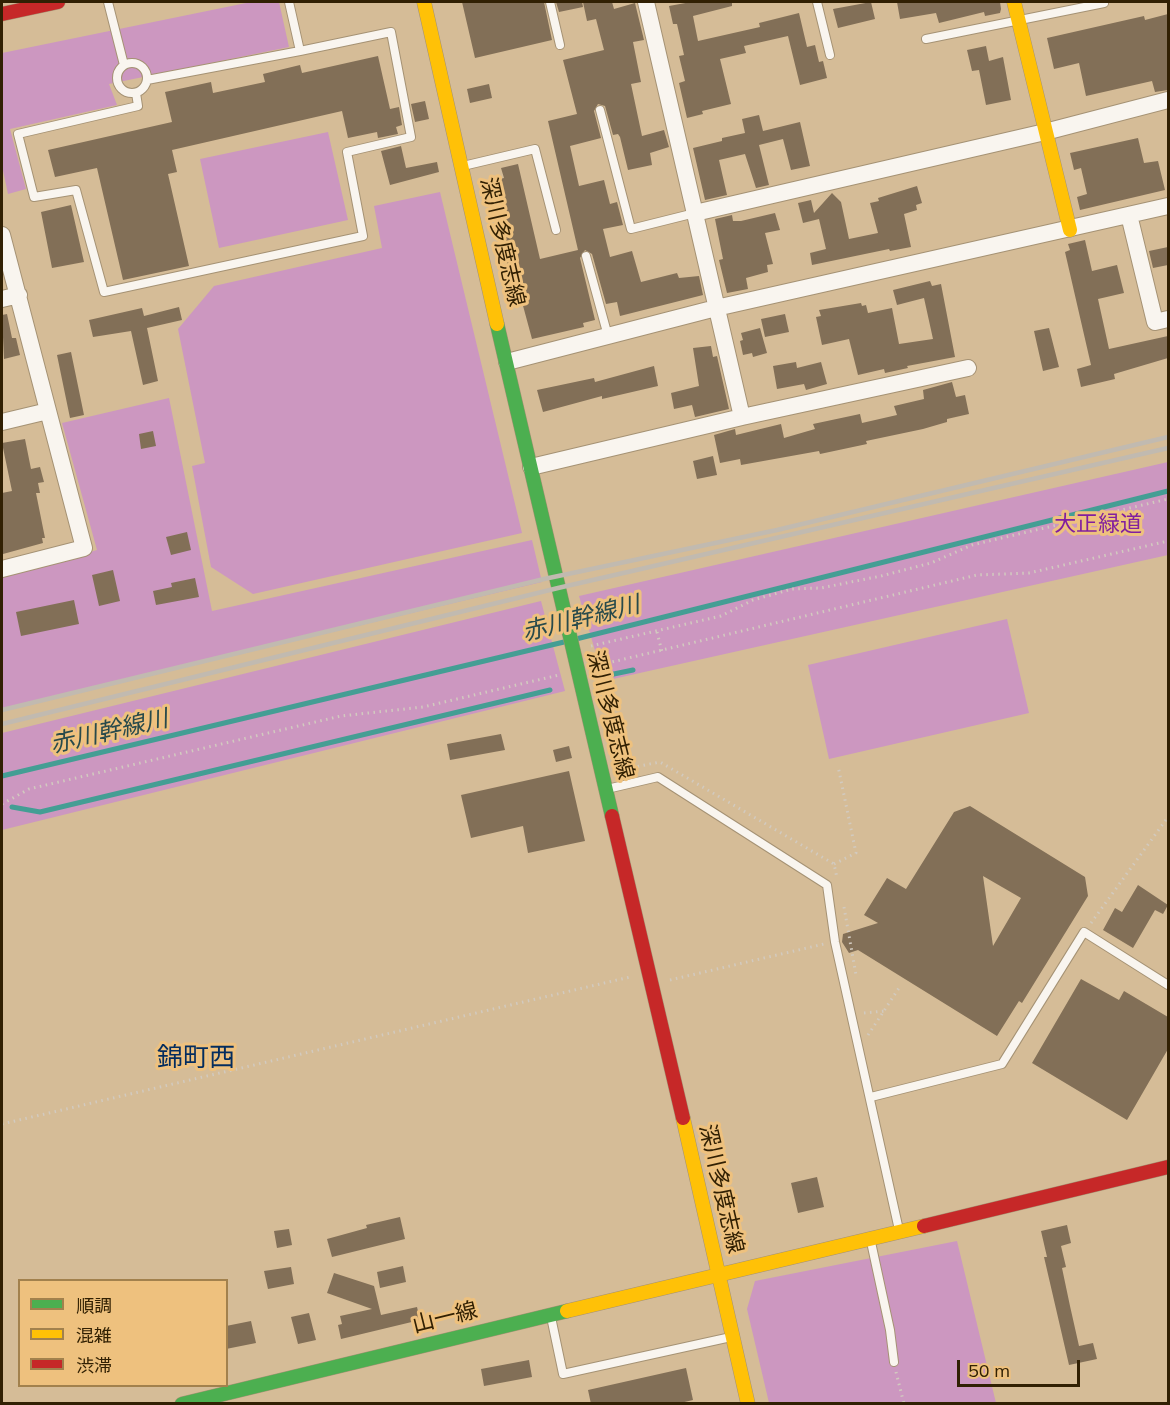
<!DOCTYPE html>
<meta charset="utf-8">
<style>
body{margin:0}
#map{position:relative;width:1170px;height:1405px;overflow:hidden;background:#d5bc97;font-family:Mulish,"Noto Sans JP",sans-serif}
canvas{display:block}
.frame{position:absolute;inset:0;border:3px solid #312003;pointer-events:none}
.legend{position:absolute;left:18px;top:1279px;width:210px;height:108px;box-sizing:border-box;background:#eec17e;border:2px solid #a2814d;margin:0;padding:8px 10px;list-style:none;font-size:18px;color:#312003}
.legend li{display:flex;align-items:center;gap:12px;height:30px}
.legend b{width:30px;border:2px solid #a2814d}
.scale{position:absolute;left:957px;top:1360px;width:123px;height:27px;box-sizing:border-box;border:3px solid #312003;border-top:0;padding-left:8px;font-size:18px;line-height:21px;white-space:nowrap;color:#312003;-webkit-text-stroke:4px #eec17e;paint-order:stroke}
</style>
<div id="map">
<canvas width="1170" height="1405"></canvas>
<div class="frame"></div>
<ul class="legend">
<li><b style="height:8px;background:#4caf50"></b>順調</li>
<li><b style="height:8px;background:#ffc107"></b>混雑</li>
<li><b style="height:8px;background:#c62828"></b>渋滞</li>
</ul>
<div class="scale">50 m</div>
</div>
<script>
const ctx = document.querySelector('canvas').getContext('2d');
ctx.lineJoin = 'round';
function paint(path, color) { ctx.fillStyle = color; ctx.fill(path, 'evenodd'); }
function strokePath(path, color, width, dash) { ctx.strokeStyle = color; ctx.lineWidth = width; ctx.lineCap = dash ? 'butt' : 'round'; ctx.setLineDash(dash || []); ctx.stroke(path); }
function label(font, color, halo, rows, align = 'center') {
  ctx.font = font + ' Mulish,"Noto Sans JP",sans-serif'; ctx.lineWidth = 6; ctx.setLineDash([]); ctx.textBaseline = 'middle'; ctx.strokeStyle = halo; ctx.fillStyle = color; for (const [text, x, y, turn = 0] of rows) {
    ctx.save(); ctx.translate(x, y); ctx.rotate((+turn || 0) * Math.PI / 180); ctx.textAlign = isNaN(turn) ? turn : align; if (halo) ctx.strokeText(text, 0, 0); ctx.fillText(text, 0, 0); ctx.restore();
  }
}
paint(new Path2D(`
 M251,2H279L289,47L109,84L117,105L10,129L26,189L8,194L2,166V53Z
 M328,132L348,220L219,248L200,159Z
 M440,192L522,533L253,594L211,567L192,466L205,463L178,329L214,286L382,248L374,206Z
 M169,398L212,611L532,540L542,582L2,710V577L97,550L62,423Z
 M1168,462V555L604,681L579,596Z
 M541,601L565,691L2,830V733Z
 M1007,619L1029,713L829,759L808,665Z
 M957,1241L996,1403H769L747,1309L755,1281Z`), '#cc97c0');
strokePath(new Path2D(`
 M576,639L1168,491
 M609,675L633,670
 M2,776L564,642
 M12,807L40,812L550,690`), '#449e94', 5);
paint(new Path2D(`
 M462,2H544L552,40L475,58Z
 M556,2H582L583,7L559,12Z
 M583,2H612L614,9L635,3L644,40L633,42L641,82L631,84L642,136L664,130L669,147L650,153L652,165L628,170L620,137L618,134L613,135L605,106L598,104L594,111L601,138L570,146L579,186L604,180L610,204L617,202L623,225L603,229L610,257L632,251L641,282L677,273L679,278L699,276L703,295L620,316L617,302L606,304L592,254L585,250L580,258L595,320L583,323L584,327L532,339L522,302L513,304L504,268H508L486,182L504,178L501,168L518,164L540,259L578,250L548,121L577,114L563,60L604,50L596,19L587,21Z
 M691,2H732V6L693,16L698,41L760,27L759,23L799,13L807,47L815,45L819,62L823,61L827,78L800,85L788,36L744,46L746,53L720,59L731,104L702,111L703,114L687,118L679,83L685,81L679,56L684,55L677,24H673L669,6Z
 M871,2L875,19L838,28L833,9Z
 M897,2H1000L1001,9L1000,13L985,16L984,12L939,23L936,13L900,19Z
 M1168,14V90L1155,92L1152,81L1086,96L1079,63L1054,69L1047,38L1144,16L1145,20Z
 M986,46L989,61L1003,57L1011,100L986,105L979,70L972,71L967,50Z
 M378,56L390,109L399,107L402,125L396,127L398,134L378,138L377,132L348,138L342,111L172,150L177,172L168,174L189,266L123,280L97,168L55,177L48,150L172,122L165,92L211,82L213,93L265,82L263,74L300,65L302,73Z
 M489,84L492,98L470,103L467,89Z
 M425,101L429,119L415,122L411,104Z
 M759,115L763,131L800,122L810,166L791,170L783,139L759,145L769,185L756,188L745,154L719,160L727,195L705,200L693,148L722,141V138L745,133L742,119Z
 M1138,138L1144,163L1158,161L1165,190L1080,210L1077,197L1087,194L1081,168L1074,170L1070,153Z
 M401,146L406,168L437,162L439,172L390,185L381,151Z
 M917,186L922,203L916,205L917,210L904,214L911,247L890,251L889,249L812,265L810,253L826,249L819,219L803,223L798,203L811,200L814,213L832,193L841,202L849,239L878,233L870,203L879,201L878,198Z
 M71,205L84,262L52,268L41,212Z
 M775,213L780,230L765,233L773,264L767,265L768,272L746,278L748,289L727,293L719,260L723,259L715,219L732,215L733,221H741Z
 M1085,240L1092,271L1117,265L1124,293L1098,299L1109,349L1168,336V358L1114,374L1115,379L1081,387L1077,369L1091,365L1065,252L1070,250L1068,244Z
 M1168,247V265L1153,268L1149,251Z
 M930,281L932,286L941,284L955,357L907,366L908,368L885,373L884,369L858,375L849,339L822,345L816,317L821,316L819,310L861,303L862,306L866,305L868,313L892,308L899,344L933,339L924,298L897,305L893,290Z
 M179,307L182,320L147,328L158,381L143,385L131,331L93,337L89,320L142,308L144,316Z
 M7,314L12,338H16L20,355L4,359L2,315Z
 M785,314L789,332L765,337L761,319Z
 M760,328L767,353L753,357L752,353L743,355L740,341L743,340L741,333Z
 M1049,328L1059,367L1043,371L1034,331Z
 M711,346L713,357L717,356L729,409L695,417L692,405L674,409L671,393L699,386L693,348Z
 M71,352L84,415L70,418L57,355Z
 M796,362L797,368L821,362L827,384L806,390L804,384L777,389L773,366Z
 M654,366L658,386L602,399V396L543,412L537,390L594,378L595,382Z
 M952,382L956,397L965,395L969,414L947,419V422L923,429L866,441L867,444L820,454L819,451L741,465L740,459L720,463L714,435L735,429L736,435L781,424L784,438L815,429L813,424L860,414L862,423L897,415L894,406L924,399L923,390Z
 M153,431L156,446L141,449L139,434Z
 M25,439L31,469L40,467L44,482L38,483L40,493H36L45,538H42L43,543L3,554L2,493L12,491L2,443Z
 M713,456L717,475L697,479L693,461Z
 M187,532L191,550L171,555L166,537Z
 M113,570L120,601L99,606L92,575Z
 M195,578L199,597L156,605L153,591L172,587L171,583Z
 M74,600L79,624L21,636L16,612Z
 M501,734L505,750L450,760L447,744Z
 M569,746L572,758L556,762L553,750Z
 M569,771L585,841L528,853L523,826L471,838L461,795Z
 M970,806L1085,877L1088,896L1022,1003L1019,1001L997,1036L858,950L849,953L842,942L843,934L878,923L864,915L887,878L906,889L954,812ZM983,876L1021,898L993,946Z
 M1138,885L1168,905L1163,914L1155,910L1133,948L1103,930L1115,908L1122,912Z
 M1081,979L1119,1000L1124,991L1168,1017V1049L1127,1120L1032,1063Z
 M817,1177L824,1207L798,1213L791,1183Z
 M400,1217L405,1239L332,1257L327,1239L367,1228L366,1225Z
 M1067,1225L1071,1243L1061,1246L1066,1267L1062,1268L1070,1306L1079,1346L1093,1343L1097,1359L1069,1365L1044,1257H1047L1041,1231Z
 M289,1229L292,1245L277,1248L274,1231Z
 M403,1266L406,1282L380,1288L377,1272Z
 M291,1267L294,1284L268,1289L264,1271Z
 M334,1273L374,1286L381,1315L417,1307L420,1320L341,1339L338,1325L342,1324L340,1316L372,1309L327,1293Z
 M309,1313L316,1340L298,1344L291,1317Z
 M251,1321L256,1343L226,1349V1326Z
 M529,1360L532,1377L484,1386L481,1369Z
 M686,1368L693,1400L676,1404H591L588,1390Z`), '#826f57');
const lane = new Path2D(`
 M108,2L124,65
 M550,2L560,45
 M817,2L830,55
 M926,39L1104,3
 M117 78a15 15 0 1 1 30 0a15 15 0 1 1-30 0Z
 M147,80L300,51L289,2
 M136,93L138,106L18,134L34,197L76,190L104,292L363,236L347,152L411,137L391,32L300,51
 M600,110L631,229L695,213
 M463,166L535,149L556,230
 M586,256L608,336
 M607,789L658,777L827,885L835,942L899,1230
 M871,1097L1002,1064L1084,932L1168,985
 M871,1242L890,1330L894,1362
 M551,1317L563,1374L731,1337`);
const street = new Path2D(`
 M646,2L742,417L968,368
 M695,213L1045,132L1168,100
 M1129,215L1155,322L1168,319
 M2,235L84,548L2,569
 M2,299L19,295
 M507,362L716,308L1168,206
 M2,422L48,411
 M531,467L742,417`);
const fast = new Path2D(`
 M497,324L612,816
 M182,1404L567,1311`);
const slow = new Path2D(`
 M424,2L497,324
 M1014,2L1070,230
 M683,1118L748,1404
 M567,1311L924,1226`);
const jam = new Path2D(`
 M2,14L58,2
 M612,816L683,1118
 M924,1226L1168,1167`);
strokePath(lane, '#a59274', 10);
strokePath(street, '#a59274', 18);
strokePath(fast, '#a59274', 15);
strokePath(slow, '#a59274', 15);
strokePath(jam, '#a59274', 15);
strokePath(new Path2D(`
 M657,632L662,652
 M591,646L721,616L753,600L792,589L821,588L881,576L931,563L972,545L1168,499
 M595,666L977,575L1029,573L1168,541
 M620,770L660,762L834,864L837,878
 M2,804L29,789L341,716L423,707L559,675
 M834,864L856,853L838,766
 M844,907L856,975
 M1091,923L1168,817
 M670,980L824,944
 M864,1013L885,1011
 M868,1035L899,988
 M2,1124L630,977
 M896,1372L904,1404`), '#d2cabf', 3, [1.5, 4.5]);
strokePath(lane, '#f9f5ef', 8);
strokePath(street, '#f9f5ef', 16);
strokePath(fast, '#4caf50', 14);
strokePath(slow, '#ffc107', 14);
strokePath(jam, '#c62828', 14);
strokePath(new Path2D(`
 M2,710L544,579L777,530L1168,437
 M2,724L558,588L1168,448`), '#c1bab0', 4.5);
label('22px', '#312003', '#eec17e', [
 ["深川多度志線",502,242,77],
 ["深川多度志線",610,715,76],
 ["深川多度志線",721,1189,77],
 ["山一線",445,1318,-14]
]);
label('22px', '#811f9f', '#eec17e', [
 ["大正緑道",1098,524]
]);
label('italic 24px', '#284a4b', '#eec17e', [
 ["赤川幹線川",581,619,-14],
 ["赤川幹線川",109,732,-13]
]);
label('26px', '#032c5e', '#eec17e', [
 ["錦町西",196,1058]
]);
</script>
